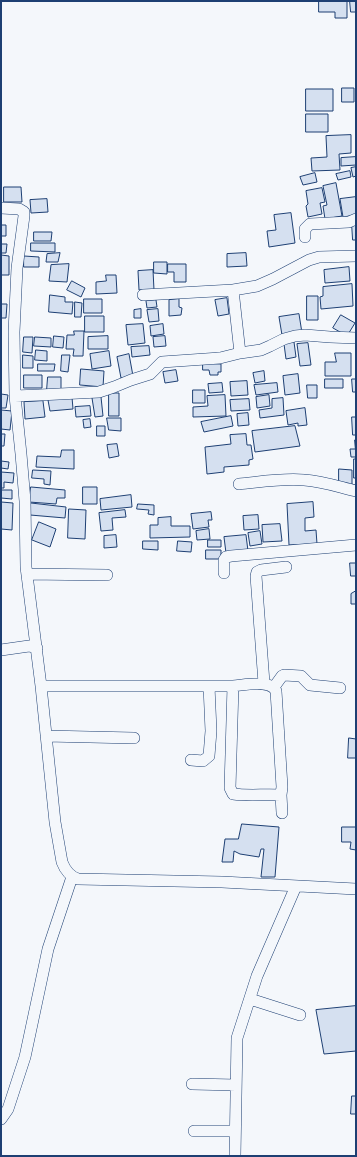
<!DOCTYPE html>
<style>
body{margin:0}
#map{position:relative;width:357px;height:1157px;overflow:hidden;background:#f4f7fb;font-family:Barlow,sans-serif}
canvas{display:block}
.frame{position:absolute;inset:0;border:2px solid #1d3f73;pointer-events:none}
</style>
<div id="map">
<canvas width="357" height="1157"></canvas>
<div class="frame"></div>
</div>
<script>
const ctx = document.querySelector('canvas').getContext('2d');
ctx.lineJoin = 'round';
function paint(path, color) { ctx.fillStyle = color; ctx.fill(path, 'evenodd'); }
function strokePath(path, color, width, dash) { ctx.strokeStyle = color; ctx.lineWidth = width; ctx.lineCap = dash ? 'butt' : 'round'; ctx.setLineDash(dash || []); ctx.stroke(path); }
const building = new Path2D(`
 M319,1H347V18H335V12H319Z
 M350,1H356V12H351Z
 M342,88H354V102H342Z
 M306,89H333V111H306Z
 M306,114H328V132H306Z
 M351,135V153L339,154L340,170L312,171L311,158L327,157L326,136Z
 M356,157V165L341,166V158Z
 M356,167V176L353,177L351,168Z
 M350,171L351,177L338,180L336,174Z
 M315,173L317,182L303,185L300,177Z
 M336,183L342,216L325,219L323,206L327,205L323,186Z
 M4,187H21L22,202H4Z
 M322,188L325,202L320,203L322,214L308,217L306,206L308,204L306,191Z
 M356,197V215L343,217L340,199Z
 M47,199L48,212L31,213L30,200Z
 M291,213L295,243L269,247L267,231L276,230L274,215Z
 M352,224H356V240H353Z
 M1,225H6V236H1Z
 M34,232H52L51,241H34Z
 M31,243H55V252L31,251Z
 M1,244H7L6,253H1Z
 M60,253L58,262H46L47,254Z
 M246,253L247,266L227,267V254Z
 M1,255L9,256V275H1Z
 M24,256L39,257V267H24Z
 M154,262H167V274L154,273Z
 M69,264L67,282L49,281L51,265Z
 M168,264H186V282H174V272H168Z
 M349,267L350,281L325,283L324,270Z
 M153,270L154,290H139L138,271Z
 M106,275H116L117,293L96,294V282L106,281Z
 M72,281L85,288L81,297L67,290Z
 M352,284L353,306L321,309L320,297L323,296V287Z
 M50,295L65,297V302H73L72,314L49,312Z
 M307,296H318V320H307Z
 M227,298L229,314L218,316L215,300Z
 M84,299H102V313H84Z
 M179,299V307L182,308L181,315L169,316V300Z
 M156,300L157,307L147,308L146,301Z
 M75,302L82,303L81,317H75Z
 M1,304H7L6,318H1Z
 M141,309V318H134V310Z
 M158,309L159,321L149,322L147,310Z
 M299,314L302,333L282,335L279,317Z
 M341,315L355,323L347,336L333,328Z
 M85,316H104V332H85Z
 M143,324L145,343L128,345L126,325Z
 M163,324L164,334L151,336L150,326Z
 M74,331H84L83,356H73L74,349H66L67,335H74Z
 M54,336L64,337L63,348L53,347Z
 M108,336V349H88V337Z
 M165,336L166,346L154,347L153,337Z
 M24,337H33L32,353L23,352Z
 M35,337L51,338V347L34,346Z
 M294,342L296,357L286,359L284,344Z
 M308,343L311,365L300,366L297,344Z
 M149,346L150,355L132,357L131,347Z
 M36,350L47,351V361L35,360Z
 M109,351L111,366L92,369L90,354Z
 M335,353H351V376H325V362H336Z
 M129,354L133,376L121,378L117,357Z
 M23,355L33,356V368H23Z
 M62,355H70L68,372L61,371Z
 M203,363L221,364V372H218V375H210L209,370H203Z
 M38,364H55L54,371H38Z
 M81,369L104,371L103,387L80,385Z
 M176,370L178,381L165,383L163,372Z
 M264,371L265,381L255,383L253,373Z
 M298,374L300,393L285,395L283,376Z
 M24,375H42V388H24Z
 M48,377H61V390H47Z
 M325,379H343V388H325Z
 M352,379H356V392H353Z
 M247,381L248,395L231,396L230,382Z
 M222,383L223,392L209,393L208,384Z
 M277,383L278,392L256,395L254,385Z
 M307,385H317V398H308Z
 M193,390H205V403H193Z
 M109,393H119V416H109Z
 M1,394L8,395L6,408H1Z
 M225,395L226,416L193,417V407L208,406L207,396Z
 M269,395L270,406L257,408L256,397Z
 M72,397L73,409L50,411L48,400Z
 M101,397L103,416L95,417L92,398Z
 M283,398L284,415L260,418L259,410L272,408V399Z
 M249,399L250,410L231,411L230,400Z
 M43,401L45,417L25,419L24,402Z
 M90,406L91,416L76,417L75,407Z
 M305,408L307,425L298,426V423L288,425L286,411Z
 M1,410L12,411L10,430L1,429Z
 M248,413L249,425L238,426L237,414Z
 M231,416L233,426L204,432L201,422Z
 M352,417H356V435H353Z
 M107,418H121V431L109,430Z
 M90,419L91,427L84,428L83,420Z
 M97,426H105V436H97Z
 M295,426L300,446L255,452L252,431Z
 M1,434H5L4,446H1Z
 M246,434L247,445H251L253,459L249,460V465L224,467V472L207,474L205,447L231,444L230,435Z
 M355,440H356V457H351L350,449H355Z
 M117,444L119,456L109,458L107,445Z
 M62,450H74V469L36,467L37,456L60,457Z
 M354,459H356V478H354Z
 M1,461L9,462L8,469L1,468Z
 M339,469L352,470V485H339Z
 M33,470L51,471L50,485L44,484V479L32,478Z
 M1,472L14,473L13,483L4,482V488H1Z
 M31,487L65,490V498H57L56,504L29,502Z
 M83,487H97V504H83Z
 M1,490H12V499L1,498Z
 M131,495L132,507L101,510L100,499Z
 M1,502L13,503L12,530L1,529Z
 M313,502L314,517L305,518V531L316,530L317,544L289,545L287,504Z
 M31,503L66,507L65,518L30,515Z
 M138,504L154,505V515L148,514L149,510L137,509Z
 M69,509L86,510L85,539L68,538Z
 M125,510L126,517L112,518L113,530L101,531L99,513Z
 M211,512L212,520H208L209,527L193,529L191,514Z
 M258,515L259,529L244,530L243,516Z
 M171,517V526H190V537L150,538V525H158V518Z
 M39,522L56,529L50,547L32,540Z
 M280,524L282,541L263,542L262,525Z
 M209,529L210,539L197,540L196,531Z
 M260,531L262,544L250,546L248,533Z
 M116,535L117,547L104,548V536Z
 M246,535L248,551L226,553L224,537Z
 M208,540H221V547H208Z
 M143,541H158V550L143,549Z
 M178,541L192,542L191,552L177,551Z
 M206,550H221V559H206Z
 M350,563H356V576H351Z
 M356,591V604H351V594Z
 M349,738L356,739V758H348Z
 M242,824L279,827L275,877H261L264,849H261L259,857L240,854L234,851L233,862H222L225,839H238Z
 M342,827H356V850L350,849L351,842H342Z
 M356,1006V1051L324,1054L316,1010Z
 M352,1096H356V1114H351Z`);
paint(building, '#d5e0f0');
strokePath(building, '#1d3f73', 1);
const minor = new Path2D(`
 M1,208L19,209L24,212V216L17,268L14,332L15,396L21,454L25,501L26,567L41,686L55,822L62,862C65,870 69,876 78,879L222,882L356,889
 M305,237V229L310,224L349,222L356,219
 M233,290L240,353
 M143,295L233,290L257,286L273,279L309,260L319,257L356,256
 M15,396L39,395L99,392L114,387L131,380L150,374L162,362L220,358L240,353L261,350L270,346L284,339L295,336L305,335L330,337L356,338
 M239,484C260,482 283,478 304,480C322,481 339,487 356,491
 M224,573V560L226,557L231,556L356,545
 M27,574L107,575
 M1,650L29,646L37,648
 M264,683L256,576L257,572L261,570L286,567
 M41,686H233C245,685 270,679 276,691L282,787L281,795C265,794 249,796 233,794L230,788L233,686
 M274,687L282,676L284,675L301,676L310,685L340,688
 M46,736L134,738
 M191,760L203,761L209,756L211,731L209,686
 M281,795L282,813
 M250,999L300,1015
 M192,1084L236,1085
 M1,1119L8,1109L25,1057L48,949L72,877
 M194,1131H235
 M235,1156L237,1038L257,976L296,886`);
strokePath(minor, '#1d3f73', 12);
strokePath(minor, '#f4f7fb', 11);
</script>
